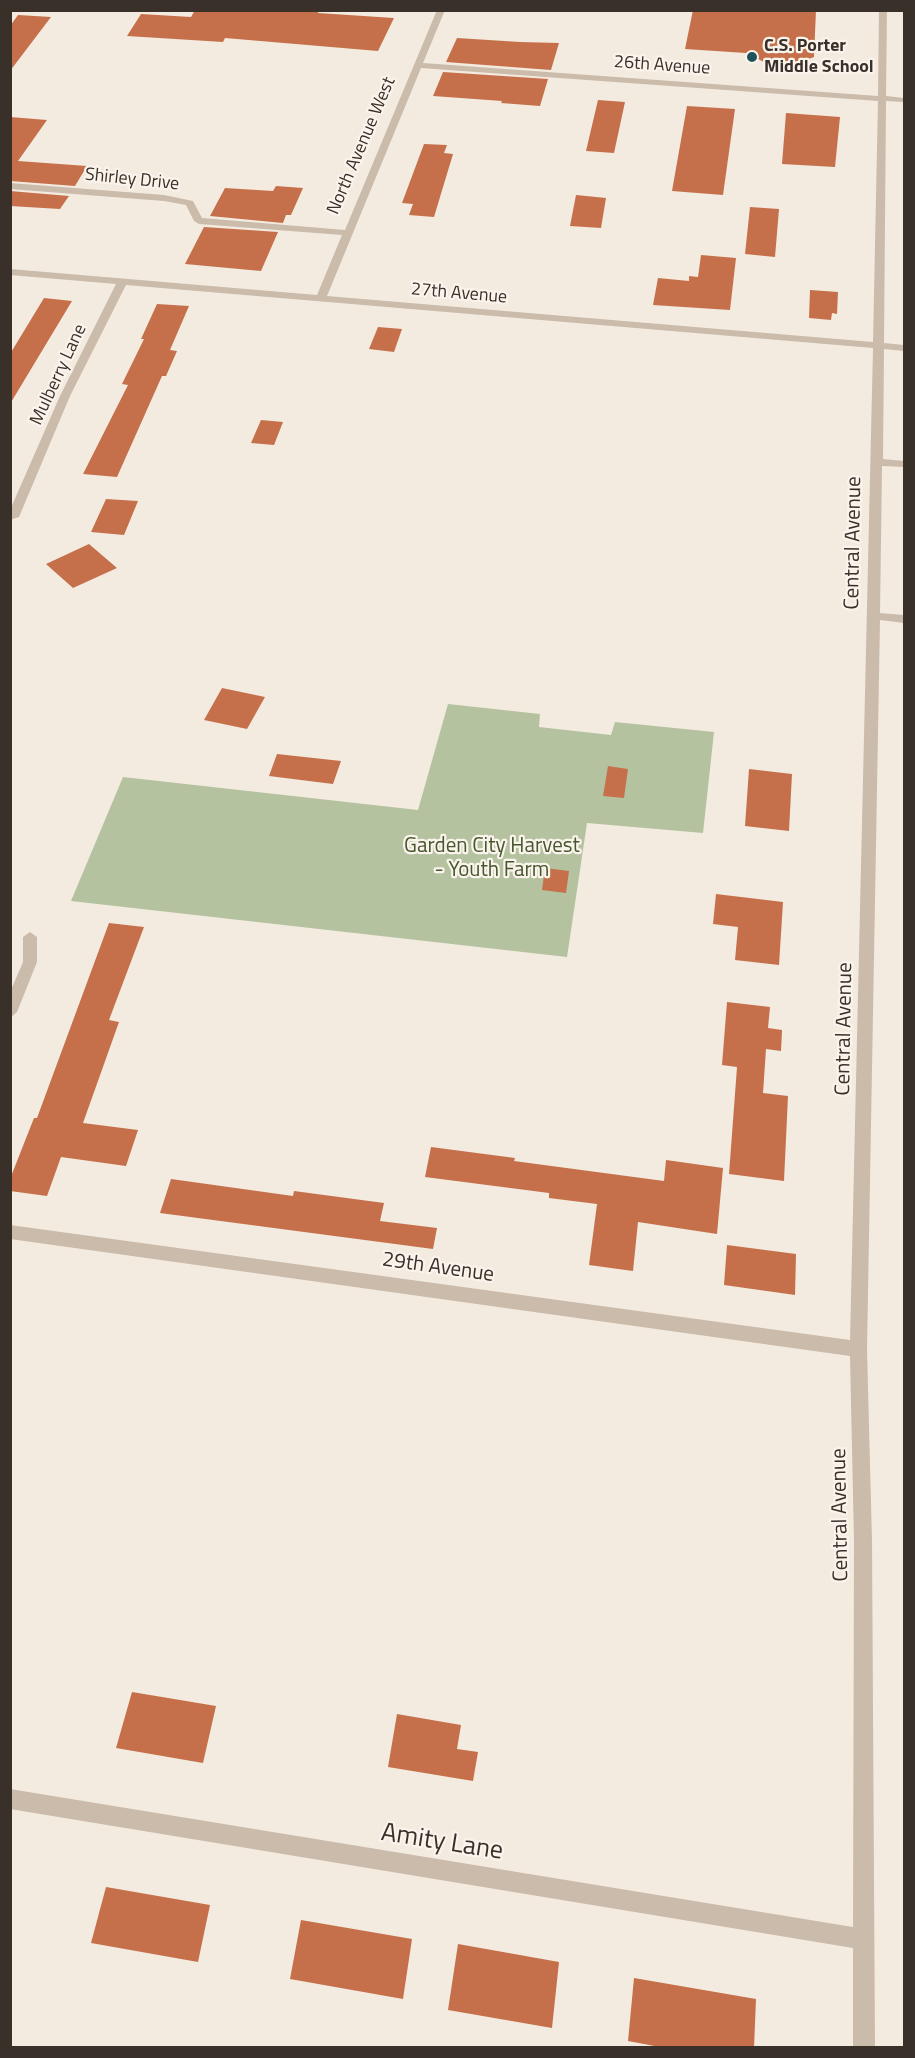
<!DOCTYPE html>
<style>
body{margin:0}
#map{position:relative;width:915px;height:2058px;overflow:hidden;background:#f3ebdf;font-family:"Titillium Web",sans-serif}
canvas{display:block}
.frame{position:absolute;inset:0;border:12px solid #39302a;pointer-events:none}
</style>
<div id="map">
<canvas width="915" height="2058"></canvas>
<div class="frame"></div>
</div>
<script>
const ctx = document.querySelector('canvas').getContext('2d');
ctx.lineJoin = 'round';
function paint(path, color) { ctx.fillStyle = color; ctx.fill(path, 'evenodd'); }
function strokePath(path, color, width, dash) { ctx.strokeStyle = color; ctx.lineWidth = width; ctx.lineCap = dash ? 'butt' : 'round'; ctx.setLineDash(dash || []); ctx.stroke(path); }
function label(font, color, halo, rows, align = 'center') {
  ctx.font = font + ' "Titillium Web",sans-serif'; ctx.lineWidth = 4.5; ctx.setLineDash([]); ctx.textBaseline = 'middle'; ctx.strokeStyle = halo; ctx.fillStyle = color; for (const [text, x, y, turn = 0] of rows) {
    ctx.save(); ctx.translate(x, y); ctx.rotate((+turn || 0) * Math.PI / 180); ctx.textAlign = isNaN(turn) ? turn : align; if (halo) ctx.strokeText(text, 0, 0); ctx.fillText(text, 0, 0); ctx.restore();
  }
}
paint(new Path2D(`
 M448,704L540,714L539,727L611,735L615,722L714,732L703,833L587,823L567,957L71,901L123,777L418,810Z`), '#b4c29f');
paint(new Path2D(`
 M195,10H319L318,13L394,18L378,51L225,38L223,42L127,36L141,14L191,17Z
 M693,10H816L814,57L792,65L766,63L746,53L685,49Z
 M18,15L51,17L10,71V26Z
 M457,38L520,42L559,43L551,70L446,62Z
 M443,72L548,79L540,106L501,103L502,101L433,96Z
 M598,100L625,102L614,153L586,151Z
 M687,106L735,109L723,195L672,191Z
 M786,113L840,117L835,167L782,164Z
 M10,117L47,120L18,161L87,166L75,186L10,181Z
 M424,144L447,145L444,153L453,154L434,217L409,215L413,204L402,203Z
 M276,186L303,188L291,215H286L283,223L210,216L225,188L273,191Z
 M10,191L69,196L60,209L10,206Z
 M576,195L606,198L601,228L570,226Z
 M750,207L779,209L775,257L745,254Z
 M204,227L278,232L261,271L185,264Z
 M701,255L736,258L730,310L653,305L658,278L689,281V276L698,277Z
 M810,290L838,292L837,314L832,313L831,320L809,318Z
 M44,298L72,301L10,404V354Z
 M157,304L189,306L170,350L177,351L166,376H162L117,477L83,474L128,385L122,384L144,339H141Z
 M378,327L402,329L394,352L369,349Z
 M261,420L283,422L274,445L251,443Z
 M106,499L138,501L124,535L91,532Z
 M89,544L117,568L73,588L46,564Z
 M222,688L265,697L247,729L204,720Z
 M277,754L341,761L333,784L269,776Z
 M608,766L628,769L624,798L603,796Z
 M749,769L792,774L789,831L745,826Z
 M545,868L569,871L566,893L542,890Z
 M716,894L783,902L779,965L735,960L738,927L713,924Z
 M109,923L144,927L109,1020L119,1022L83,1123L138,1130L126,1166L61,1157L47,1196L10,1191V1179L34,1118H37Z
 M727,1002L770,1007L768,1028L782,1030L781,1051L766,1049L763,1093L788,1096L784,1181L729,1174L737,1067L722,1065Z
 M431,1147L515,1158L514,1161L664,1181L666,1160L723,1168L717,1234L638,1222L633,1271L589,1265L597,1204L549,1198V1193L425,1177Z
 M171,1179L293,1196L294,1191L384,1203L380,1221L437,1228L433,1249L160,1213Z
 M727,1245L796,1254L795,1295L724,1285Z
 M132,1692L216,1706L203,1763L116,1748Z
 M397,1714L461,1725L457,1749L478,1752L473,1781L388,1767Z
 M106,1887L210,1905L198,1962L91,1943Z
 M301,1920L412,1939L403,1999L290,1979Z
 M458,1944L559,1962L552,2028L448,2010Z
 M634,1978L756,1999L754,2048H665L628,2041Z`), '#c5704b');
paint(new Path2D(`
 M437,10H445L423,63L878,96L879,10H887L886,96L904,98V102L886,101L884,343L904,345V351L884,349L883,459L904,461V467L882,466L880,613L904,615V623L880,620L867,1349L872,1541L875,2048H853V1948L10,1809V1789L853,1927L854,1541L850,1356L10,1239V1225L850,1340L873,348L126,285L70,396L19,517L10,520V510L60,396L116,284L10,275V269L317,295L342,235L199,224L194,221L186,205L164,201L10,189V183L164,195L193,201L202,218L345,230ZM421,68L878,101L873,342L327,296Z
 M30,932L37,937V962L17,1012L10,1018V992L23,962V937Z`), '#cbbbab');
for (const [x, y, r, color] of [
 [752,57,6,"#1f535b"]
]) { const dot = new Path2D(); dot.arc(x, y, r, 0, 2 * Math.PI); ctx.fillStyle = color; ctx.fill(dot); strokePath(dot, '#faf4ec', 2); }
label('bold 18px', '#39302a', '#faf4ec', [
 ["C.S. Porter",764,47],
 ["Middle School",764,68]
], 'left');
label('18px', '#39302a', '#faf4ec', [
 ["26th Avenue",662,66,4],
 ["North Avenue West",362,146,-67],
 ["Shirley Drive",132,180,6],
 ["27th Avenue",459,294,5],
 ["Mulberry Lane",59,375,-65]
]);
label('21px', '#39302a', '#faf4ec', [
 ["Central Avenue",854,543,-89],
 ["Central Avenue",845,1029,-89],
 ["29th Avenue",438,1268,8],
 ["Central Avenue",841,1515,-91]
]);
label('21px', '#46572e', '#faf4ec', [
 ["Garden City Harvest",492,847],
 ["- Youth Farm",492,871]
]);
label('26px', '#39302a', '#faf4ec', [
 ["Amity Lane",442,1843,9]
]);
</script>
